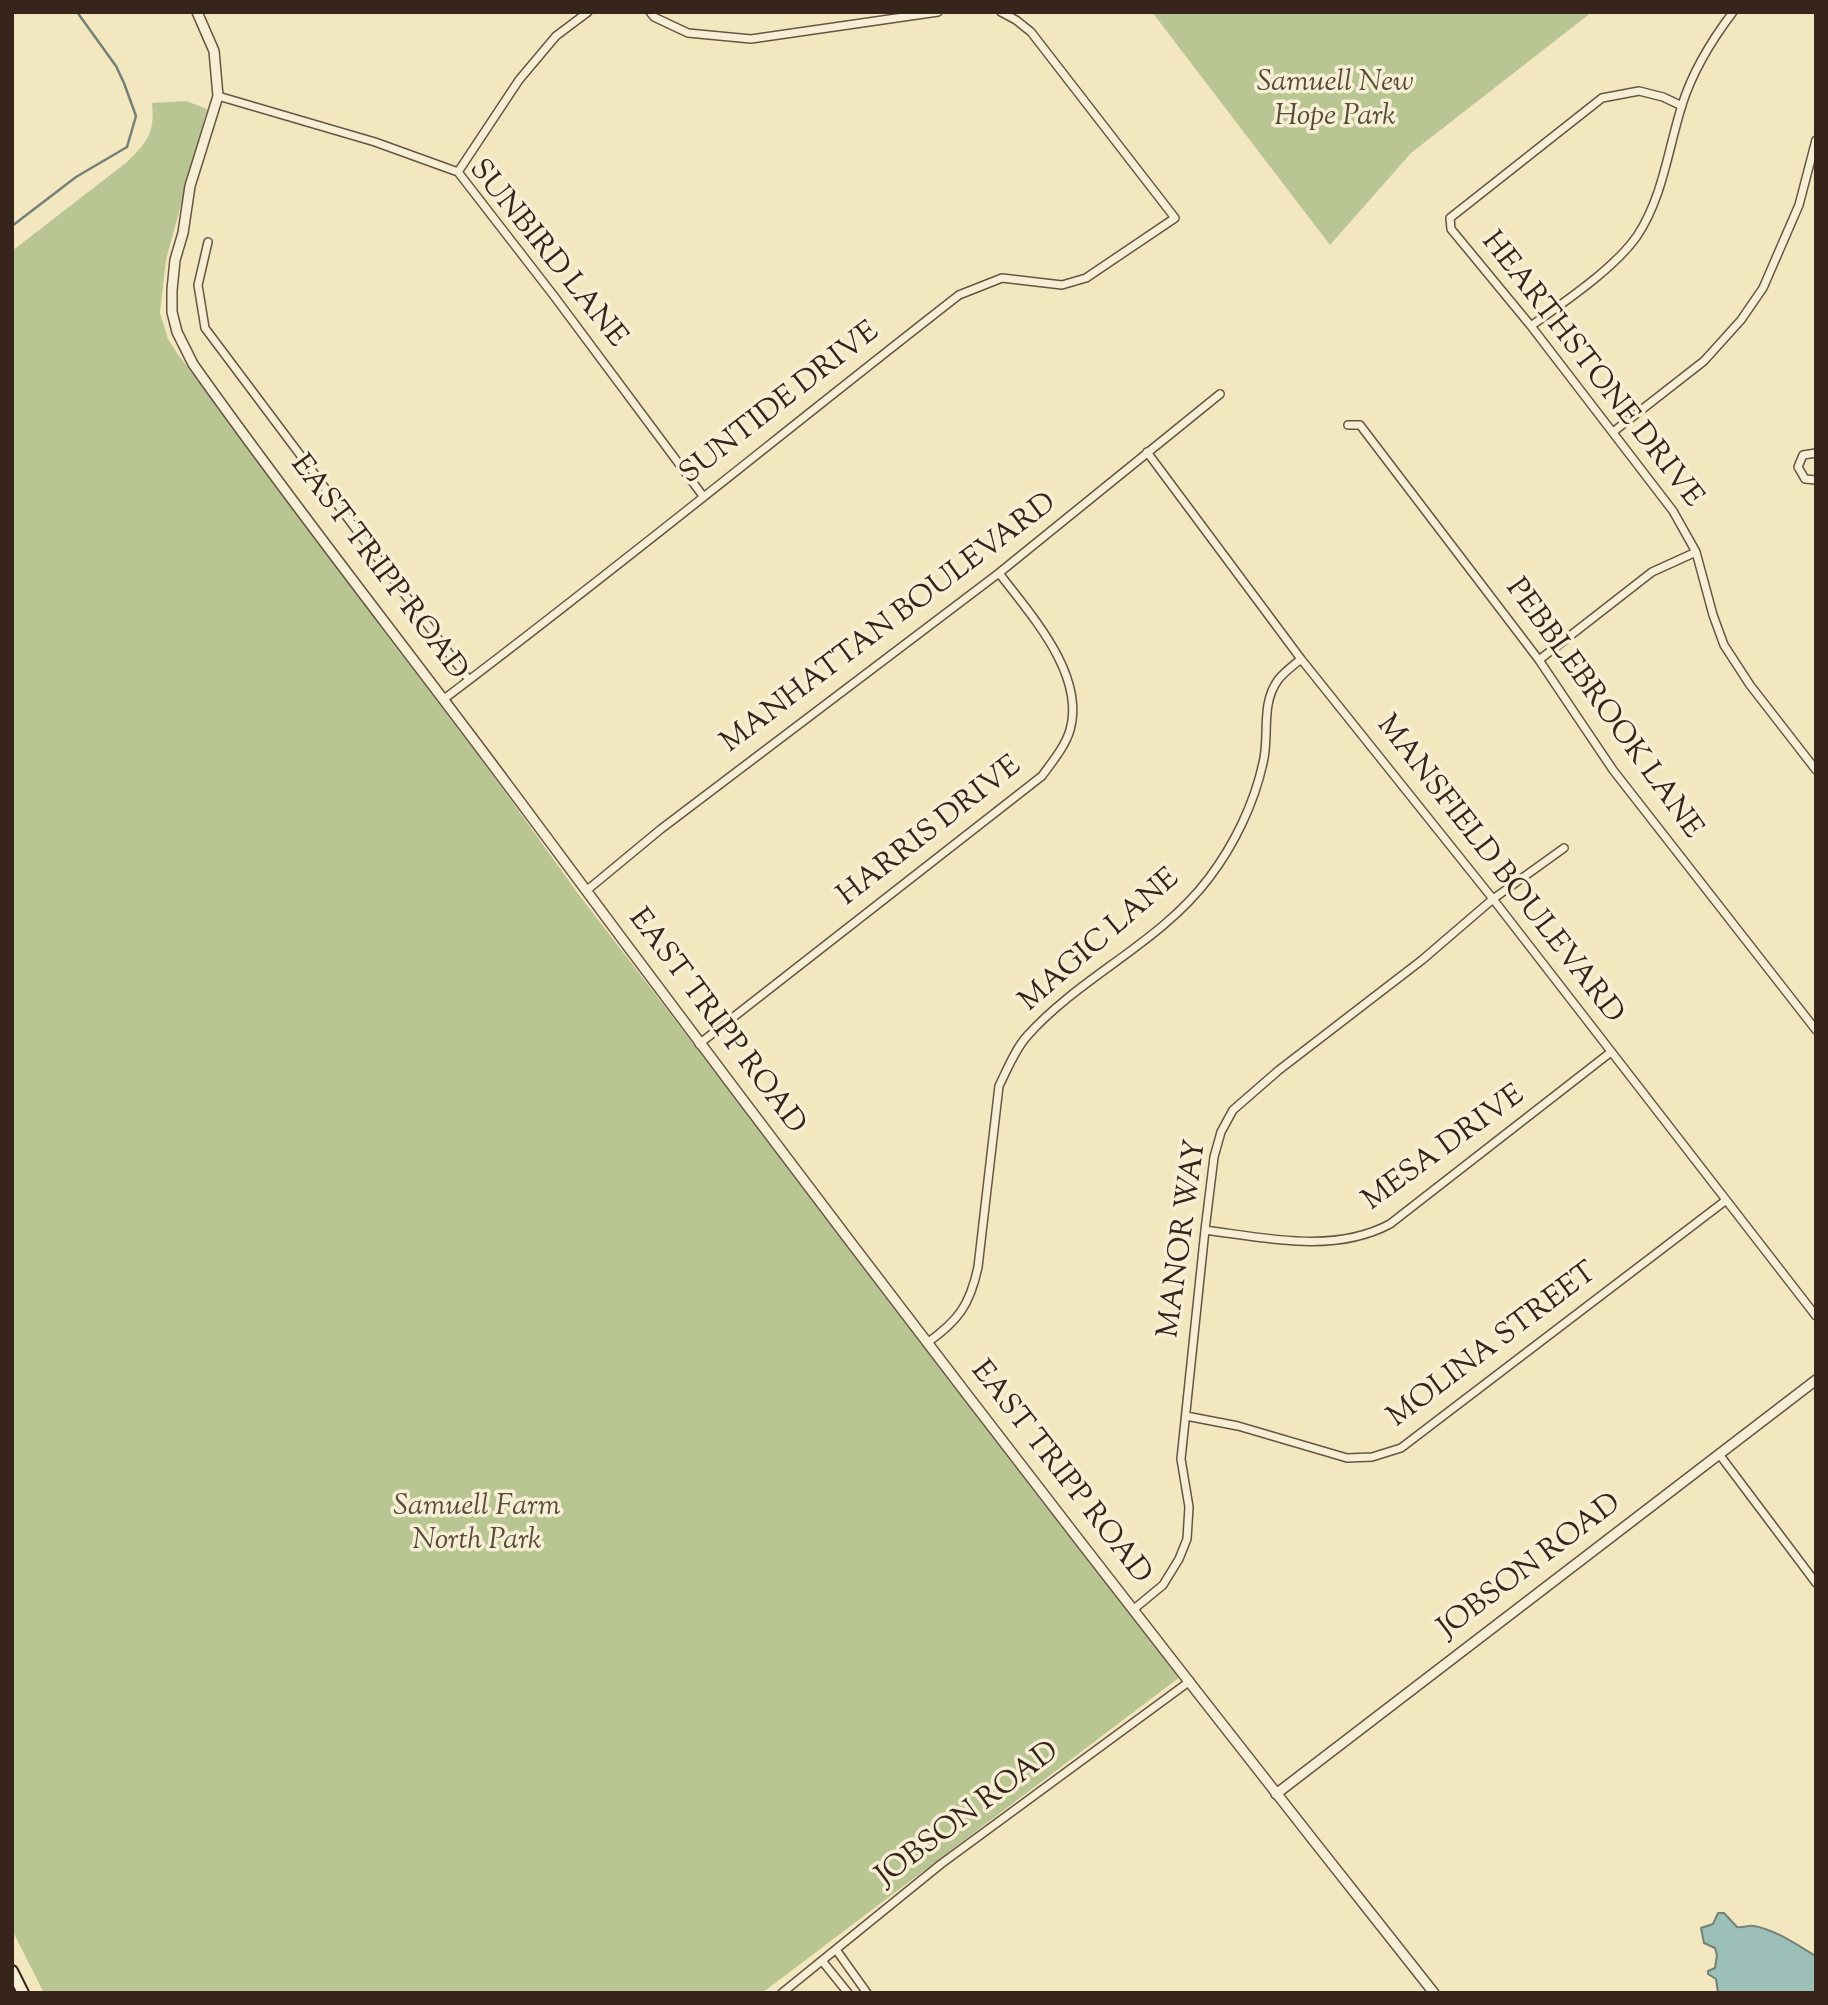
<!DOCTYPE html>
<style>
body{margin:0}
#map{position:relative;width:1828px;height:2005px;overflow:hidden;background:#f3e7bf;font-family:"Sorts Mill Goudy",serif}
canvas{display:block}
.frame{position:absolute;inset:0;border:14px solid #37241a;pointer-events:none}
</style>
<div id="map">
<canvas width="1828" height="2005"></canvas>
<div class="frame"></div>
</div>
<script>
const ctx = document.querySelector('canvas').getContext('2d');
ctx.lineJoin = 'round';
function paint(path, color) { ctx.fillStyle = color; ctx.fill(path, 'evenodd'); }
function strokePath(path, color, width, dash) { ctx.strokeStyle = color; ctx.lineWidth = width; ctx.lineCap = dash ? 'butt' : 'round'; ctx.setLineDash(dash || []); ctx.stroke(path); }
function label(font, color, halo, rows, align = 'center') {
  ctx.font = font + ' "Sorts Mill Goudy",serif'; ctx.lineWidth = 7; ctx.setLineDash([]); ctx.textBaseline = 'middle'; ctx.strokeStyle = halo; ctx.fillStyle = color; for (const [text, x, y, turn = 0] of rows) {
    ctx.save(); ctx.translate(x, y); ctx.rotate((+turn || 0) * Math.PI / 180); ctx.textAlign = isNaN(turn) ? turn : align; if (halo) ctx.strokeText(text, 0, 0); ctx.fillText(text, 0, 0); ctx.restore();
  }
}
paint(new Path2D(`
 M1152,12H1592L1411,153L1330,245Z
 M186,101L207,109L166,260L160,313L168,339L177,353L452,718L579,895L1180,1677L762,1993H44L12,1930V251L127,162C148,141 155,133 152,103Z`), '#b9c593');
const water = new Path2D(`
 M1718,1913H1724L1737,1927C1743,1928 1748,1925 1754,1926C1776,1930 1797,1945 1816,1956V1993H1718L1716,1979L1708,1974V1971L1715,1968L1717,1955L1715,1948L1704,1943L1701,1928L1713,1924Z`);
paint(water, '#9cbfb7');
strokePath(water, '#748178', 2);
strokePath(new Path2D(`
 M12,226L76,177L127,147L136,116L124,83L116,66L77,12`), '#748178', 2.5);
const minor = new Path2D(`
 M650,12L654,17L688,33L751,39L938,12
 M218,96L375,142L458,172L554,296L703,496
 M1682,106L1663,97L1639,91L1602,98L1450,218L1451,229L1531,326L1673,511L1696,552L1713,615L1724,645L1750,685L1816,770
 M458,172L519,80L556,36L588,12
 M208,242L198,285L205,328L469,680
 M1531,326C1564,302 1614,269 1637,236C1663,197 1668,149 1682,105C1693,70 1711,41 1733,12
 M1348,425H1360L1539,660L1613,770L1816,1030
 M1613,432L1704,361L1741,320L1763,288L1799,205L1816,140
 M1147,452L1301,659L1493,899L1816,1316
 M1816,453L1803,455L1798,467L1805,479L1816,480
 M1539,660L1652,572L1696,552
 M444,699C618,568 787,429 959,295L1002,278L1062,285L1086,278L1175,218L1031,32L1016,20L1001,12
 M586,891L661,829L999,573L1220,394
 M699,1044L1042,776C1052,762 1065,747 1070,730C1086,674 1029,613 999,573
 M1205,1230C1266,1238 1334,1254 1390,1224L1611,1052
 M927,1343C958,1321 970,1305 978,1267L999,1086C1007,1070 1015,1049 1028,1035C1081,976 1160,943 1209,878C1234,845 1254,804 1263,763C1270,736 1260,705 1278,680C1284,672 1294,665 1301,659
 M1186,1416L1238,1426L1347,1458L1372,1457L1401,1448L1725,1201
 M1719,1454L1816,1583
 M1134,1609L1163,1585L1179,1559L1187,1539L1189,1507L1181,1459L1205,1230L1214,1157L1221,1132L1233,1110L1279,1070L1422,960L1493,899L1564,848
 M837,1951L867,1993
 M823,1962L848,1993
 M782,1993L941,1864L1190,1681`);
const tertiary = new Path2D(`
 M197,12L214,51L218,96L190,186L183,233L175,260L172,290V312L177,332L193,364C294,507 403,644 507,784C809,1192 1118,1595 1434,1993
 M1276,1794L1816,1380`);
const secondary = new Path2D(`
 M12,1971L23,1993`);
strokePath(minor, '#665543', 10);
strokePath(tertiary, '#665543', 12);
strokePath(secondary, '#37241a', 14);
strokePath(minor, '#f7efd5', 7);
strokePath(tertiary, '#f7efd5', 9);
strokePath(secondary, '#f7efd5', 10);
label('italic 30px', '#584c38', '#f7efd5', [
 ["Samuell New",1335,85],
 ["Hope Park",1335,119],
 ["Samuell Farm",477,1509],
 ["North Park",477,1543]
]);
label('30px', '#37241a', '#f7efd5', [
 ["SUNBIRD LANE",546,255,51],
 ["HEARTHSTONE DRIVE",1590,371,52],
 ["SUNTIDE DRIVE",781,405,-38],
 ["EAST TRIPP ROAD",377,569,53],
 ["MANHATTAN BOULEVARD",890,625,-37],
 ["PEBBLEBROOK LANE",1602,710,54],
 ["HARRIS DRIVE",931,833,-38],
 ["MANSFIELD BOULEVARD",1498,871,52],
 ["MAGIC LANE",1101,942,-41],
 ["EAST TRIPP ROAD",715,1023,53],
 ["MESA DRIVE",1445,1150,-36],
 ["MANOR WAY",1185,1239,-82],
 ["MOLINA STREET",1494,1347,-37],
 ["EAST TRIPP ROAD",1059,1474,52],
 ["JOBSON ROAD",1531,1568,-37],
 ["JOBSON ROAD",969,1816,-37]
]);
</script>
